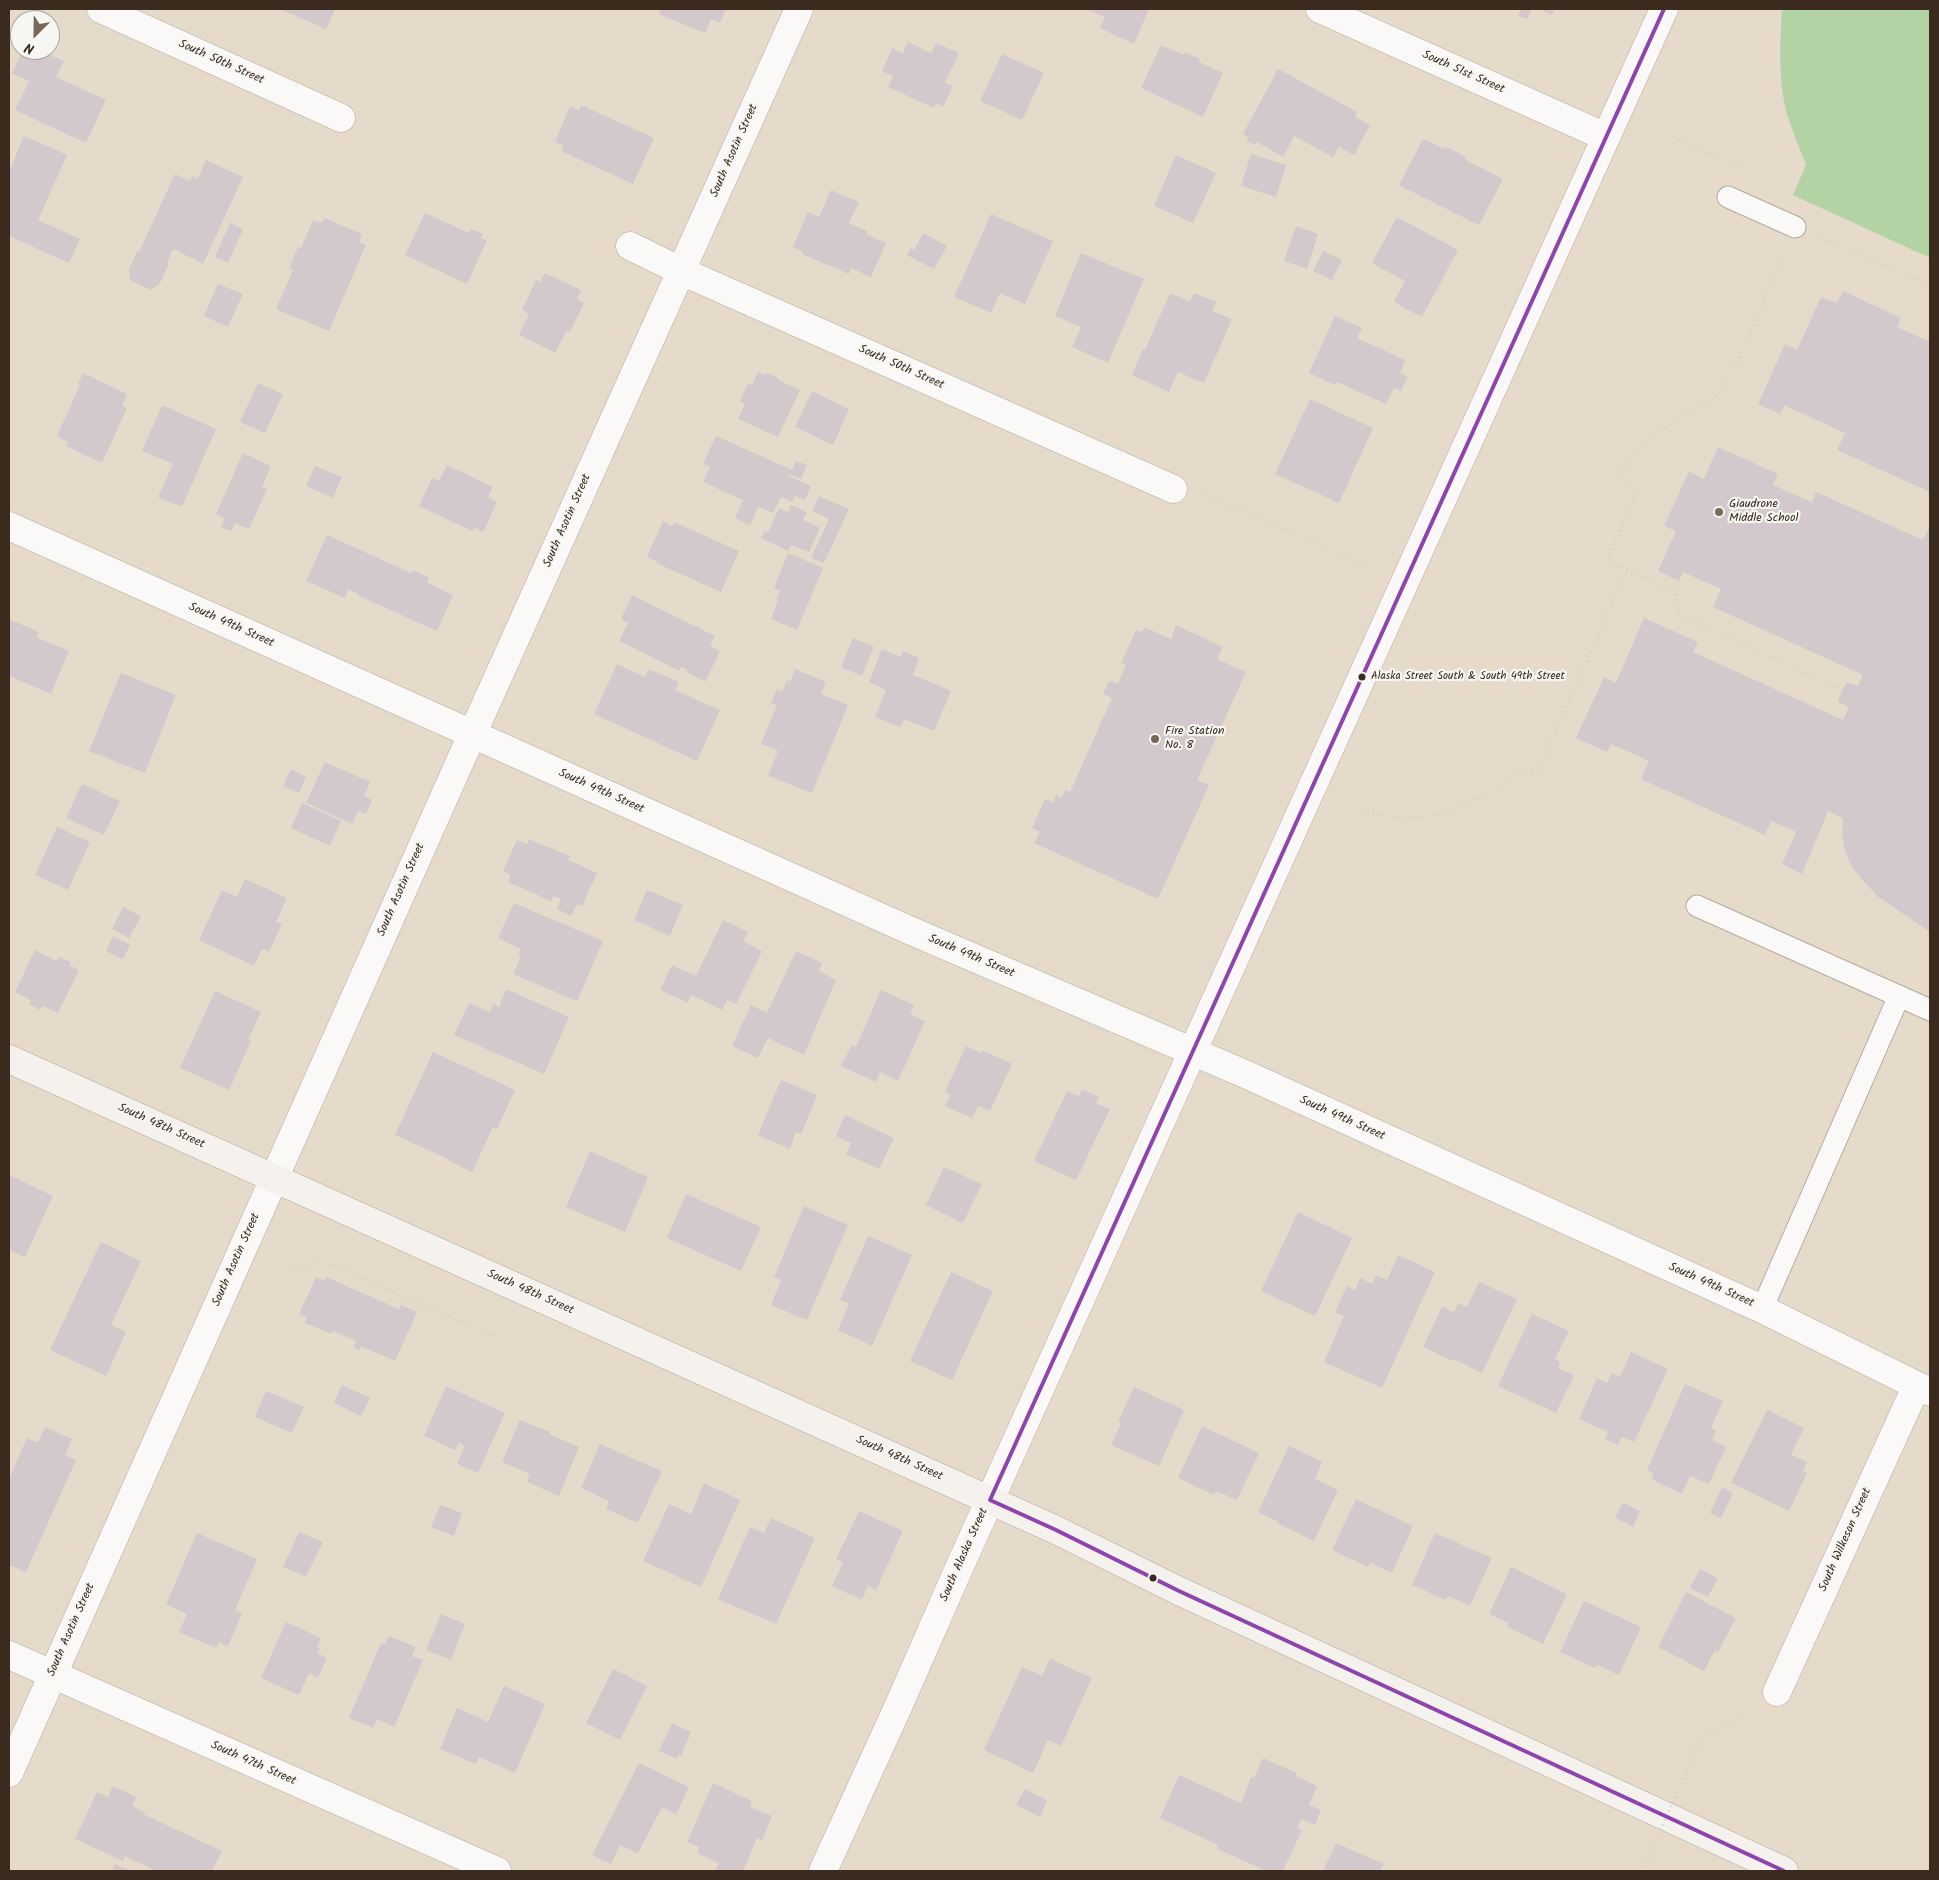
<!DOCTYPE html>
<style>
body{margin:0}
#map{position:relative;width:1939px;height:1880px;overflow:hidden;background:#e6daca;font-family:Kalam,sans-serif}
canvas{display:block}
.frame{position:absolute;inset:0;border:10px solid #3b2a1e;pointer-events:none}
.north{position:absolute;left:10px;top:10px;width:50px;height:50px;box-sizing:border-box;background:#f6f6f2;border:1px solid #aba49d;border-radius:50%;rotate:203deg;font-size:14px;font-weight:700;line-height:20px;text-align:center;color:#3b2a1e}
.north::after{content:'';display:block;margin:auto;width:18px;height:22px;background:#77685a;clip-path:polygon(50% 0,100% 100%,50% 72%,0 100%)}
</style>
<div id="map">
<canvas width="1939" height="1880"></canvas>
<div class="frame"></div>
<div class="north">N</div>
</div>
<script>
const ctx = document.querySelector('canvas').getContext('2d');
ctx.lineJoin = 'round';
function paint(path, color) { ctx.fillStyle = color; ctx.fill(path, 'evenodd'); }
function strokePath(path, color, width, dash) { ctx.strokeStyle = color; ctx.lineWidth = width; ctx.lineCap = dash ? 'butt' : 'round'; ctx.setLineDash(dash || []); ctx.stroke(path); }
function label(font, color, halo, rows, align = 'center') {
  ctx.font = font + ' Kalam,sans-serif'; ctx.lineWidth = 4.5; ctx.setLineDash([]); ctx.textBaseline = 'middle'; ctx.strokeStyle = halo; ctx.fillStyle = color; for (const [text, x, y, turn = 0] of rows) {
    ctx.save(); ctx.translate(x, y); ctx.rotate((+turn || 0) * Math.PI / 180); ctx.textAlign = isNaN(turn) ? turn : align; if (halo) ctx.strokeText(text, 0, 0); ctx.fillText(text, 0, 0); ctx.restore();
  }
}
paint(new Path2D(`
 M1782,9H1930V258L1793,195L1806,165C1800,149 1793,133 1788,117C1778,85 1780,42 1782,9Z`), '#b3d3a4');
paint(new Path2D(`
 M280,9H335L326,29Z
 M655,9H726L720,23L711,19L705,33L659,14L660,11Z
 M1086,9H1149L1134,44L1100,28L1105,17Z
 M1521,9H1532L1527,19L1518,16Z
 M1539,9H1555L1552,15Z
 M908,42L931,53L936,43L959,53L945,83L953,86L943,107L936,103L934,108L888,87L893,76L882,71L892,48L903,53Z
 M1161,45L1184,55L1185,52L1200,59L1199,62L1223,73L1203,117L1141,88Z
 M23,50H38L64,61L56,77L106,100L86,143L15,110L29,81L12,73Z
 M1002,54L1044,73L1022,120L980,101Z
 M1278,69L1357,112L1355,117L1370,125L1354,155L1339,147L1333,157L1294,136L1283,157L1257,142L1255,145L1247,141L1248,137L1243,134Z
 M581,105L654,138L633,184L561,151L563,145L555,142L570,106L579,110Z
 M24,136L67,155L38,220L80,239L69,263L9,236V172Z
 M1423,139L1444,149L1445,146L1466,157L1465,160L1503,179L1479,225L1399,185Z
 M1251,154L1286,165L1276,197L1241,186Z
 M1176,155L1216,173L1193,223L1154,206Z
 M206,160L243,177L203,264L173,249L167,263L169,264L160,283L151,290L130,280L129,269L138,250L139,252L175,174L190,181L192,176L198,179Z
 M831,190L859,202L849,223L867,231L866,234L886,243L871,277L851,268L849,274L802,254L803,252L793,247L808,212L819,217Z
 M425,213L469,233L471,229L483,234L481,238L487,240L467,284L405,255Z
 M991,214L1053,241L1025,304L1000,293L991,313L954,297Z
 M1397,217L1458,250L1422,317L1394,302L1405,281L1372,263Z
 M324,218L362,234L359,242L366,245L329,331L276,309L293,270L289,268L298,247L301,248L313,220L322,223Z
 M230,223L243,229L228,263L215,257Z
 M1296,226L1318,234L1307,269L1284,261Z
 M923,233L947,246L934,269L907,255L911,248L914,250Z
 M1323,251L1342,260L1332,280L1313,271Z
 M1081,253L1144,279L1108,363L1072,347L1081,327L1055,316Z
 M545,273L581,290L577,299L584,303L570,332L567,330L555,353L519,335L529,314L522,310L536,280L540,282Z
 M218,284L243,294L228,327L204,316Z
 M1843,291L1901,318L1897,327L1930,342V492L1837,450L1845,433L1784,405L1780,414L1758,404L1785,344L1797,350L1821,297L1837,303Z
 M1170,293L1190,302L1194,293L1216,302L1212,311L1232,319L1204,383L1178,372L1169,392L1132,375L1143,349L1145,350Z
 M1335,316L1362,328L1357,338L1405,360L1400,373L1408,377L1401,391L1394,388L1386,404L1337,382L1335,385L1309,373Z
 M758,372L766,375L767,373L778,378V380L800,390L778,437L738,419L745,404L740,401L748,383L752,385Z
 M83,373L127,394L122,406L127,408L102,463L66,446L68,442L57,436L80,385L78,384Z
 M258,383L283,394L265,433L240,422Z
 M812,391L849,409L833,445L795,427Z
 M1310,399L1373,428L1339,503L1275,474Z
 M162,405L216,429L182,507L158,497L173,464L142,451Z
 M716,436L792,470L796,461L807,465L801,479L790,475L789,476L811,486L805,500L795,496L792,502L781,497L773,513L758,507L750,525L735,518L743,500L703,482L710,467L703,464Z
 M1718,447L1778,474L1773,485L1812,502L1816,492L1923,540L1930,525V932L1877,896L1853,869L1845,852L1842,833L1843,818L1828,811L1802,874L1782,864L1796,832L1771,821L1765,835L1641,779L1649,761L1611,744L1607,752L1576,738L1604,677L1616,683L1644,618L1698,642L1693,652L1843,720L1849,707L1838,702L1842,690L1847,682L1858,686L1863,675L1713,607L1721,589L1683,572L1679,581L1658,571L1676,531L1664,526L1689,471L1704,479Z
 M243,453L271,466L262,487L267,489L249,529L235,523L231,531L221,527L225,518L216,514Z
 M447,465L493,487L488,497L497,502L483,532L474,527L472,531L419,506L432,478L439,481Z
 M315,466L342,477L333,498L306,486Z
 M819,496L849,509L824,563L811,558L829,519L812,511Z
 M791,505L807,512L803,520L820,528L809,552L791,545L788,551L761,538L765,531L768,532L779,508L788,512Z
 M663,521L672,526L674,522L739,551L721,592L656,563L657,561L647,557Z
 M327,535L411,573L413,570L429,578L427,583L453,595L437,631L359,596V594L348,589L345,598L306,581Z
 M788,553L823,568L797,630L771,619L778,600L776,599L780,591L774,588Z
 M632,595L715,636L710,646L720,651L705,682L686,672L688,670L681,667L679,671L619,641L628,623L621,619Z
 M9,619L39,632L36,637L69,651L51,694L9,676Z
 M1176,625L1223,647L1217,659L1246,672L1197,780L1209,785L1158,899L1034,843L1040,832L1032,828L1045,799L1053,803L1056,795L1062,798L1065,790L1070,792L1112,698L1103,694L1109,681L1118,684L1126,665L1121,663L1136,630L1142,632L1144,627L1171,639Z
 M853,638L874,647L862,676L841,667Z
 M882,649L901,657L903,651L919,658L913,675L951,691L934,731L904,719L901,727L875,717L886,690L869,682Z
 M617,664L645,677L649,669L679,682L675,690L720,710L697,761L594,714Z
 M795,669L826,682L821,694L848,705L812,793L768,776L778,751L761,744L777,705L771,703L777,689L782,692L787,680L790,682Z
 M121,673L176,695L145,773L89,751Z
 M325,762L370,782L364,796L372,800L366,814L358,811L352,824L306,803Z
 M291,769L306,777L299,793L283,786Z
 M82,784L120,801L104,835L66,818Z
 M302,803L341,821L330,846L291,828Z
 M57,827L90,842L68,890L35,875Z
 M529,839L570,856L568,860L597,873L582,906L577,904L571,916L557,909L561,899L554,896L551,901L508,882L511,875L503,871L517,840L527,844Z
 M245,879L287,898L276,922L282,924L269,952L262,949L254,966L199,940L222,890L237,897Z
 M647,890L683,905L670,936L634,920Z
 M514,903L603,941L577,1001L513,974L521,956L518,954L521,949L498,938Z
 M123,907L141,916L129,938L112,929Z
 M723,920L748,932L743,941L762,951L736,1004L727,1000L722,1010L691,995L688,1003L660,990L672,965L696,976Z
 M113,936L130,945L123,959L106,951Z
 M35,950L57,961L59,957L71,962L69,965L79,970L58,1013L43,1006L40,1010L29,1004L31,1000L15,992Z
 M796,951L822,963L819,971L836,980L804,1055L768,1038L758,1058L732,1046L751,1005L767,1013Z
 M506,989L569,1017L544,1074L454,1035L469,1003L490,1012L493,1004L499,1007Z
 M881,990L914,1005L910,1014L925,1021L898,1081L880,1072L876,1082L841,1066L852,1045L856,1047Z
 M215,991L261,1012L248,1040L251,1041L229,1090L180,1068Z
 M966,1046L981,1053L982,1050L1012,1064L990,1111L978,1106L972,1118L945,1106L951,1095L945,1092Z
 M433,1052L515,1090L497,1129L493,1127L472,1172L447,1160L448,1159L395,1135Z
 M781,1080L817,1095L801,1134L796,1132L790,1149L758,1135Z
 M1082,1089L1099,1097L1096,1103L1110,1109L1076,1180L1034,1161L1067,1091L1079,1096Z
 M845,1115L894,1138L879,1169L846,1154L851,1143L836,1136Z
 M590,1151L648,1177L625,1232L566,1207Z
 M944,1167L982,1184L963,1223L926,1205Z
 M9,1175L53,1196L25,1257L9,1250Z
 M686,1194L761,1227L741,1271L667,1238Z
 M804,1206L848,1225L807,1320L771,1305L781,1280L774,1277Z
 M1298,1212L1352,1238L1315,1316L1261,1291Z
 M868,1236L912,1255L872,1346L838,1330L849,1304L840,1300Z
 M101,1242L141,1261L111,1325L126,1332L106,1376L50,1350Z
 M1398,1255L1435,1272L1382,1388L1324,1362L1344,1316L1335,1312L1347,1286L1355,1290L1360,1278L1372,1284L1376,1275L1387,1280Z
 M951,1272L993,1291L952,1380L910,1361Z
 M316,1277L324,1281L326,1277L399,1309L401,1305L417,1312L395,1361L361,1346L359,1350L353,1347L356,1341L333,1331L332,1334L305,1323L307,1318L299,1314Z
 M1479,1282L1517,1299L1482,1373L1453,1359L1452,1361L1423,1347L1442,1307L1454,1312L1458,1303L1467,1307Z
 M1532,1314L1569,1331L1555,1359L1560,1362L1558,1368L1574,1375L1556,1413L1498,1386Z
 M1631,1352L1668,1369L1634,1442L1622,1437L1618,1445L1605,1439L1608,1432L1579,1419L1597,1378L1607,1383L1612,1373L1620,1377Z
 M1685,1384L1723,1401L1711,1428L1716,1430L1712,1440L1726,1447L1709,1484L1690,1476L1682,1494L1651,1479L1654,1474L1647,1470Z
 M342,1385L370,1398L361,1416L334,1403Z
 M446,1386L505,1413L478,1473L457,1464L465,1446L459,1443L455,1450L424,1436Z
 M1134,1387L1184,1410L1159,1466L1111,1445L1121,1424L1118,1422Z
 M266,1391L304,1407L292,1433L255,1417Z
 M1767,1410L1804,1428L1791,1455L1807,1462L1803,1471L1807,1473L1789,1511L1731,1483Z
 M520,1420L550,1432L549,1434L579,1447L559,1496L527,1482L530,1474L502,1462Z
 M1202,1426L1259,1453L1237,1500L1216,1491L1214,1495L1178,1478Z
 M45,1427L72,1439L65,1455L76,1460L26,1572L9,1565V1479L27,1438L38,1443Z
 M600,1444L662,1471L638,1523L606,1509L609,1501L581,1488Z
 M1289,1446L1322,1462L1315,1479L1338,1490L1314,1541L1279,1524V1522L1258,1512Z
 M704,1483L740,1500L701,1587L643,1561L669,1504L691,1514Z
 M1722,1487L1733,1493L1721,1518L1710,1513Z
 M1356,1499L1413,1526L1392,1573L1370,1563L1368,1567L1332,1550Z
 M1623,1503L1640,1511L1633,1527L1615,1518Z
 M440,1505L462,1513L454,1536L431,1527Z
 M859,1511L903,1531L876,1590L868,1586L862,1600L832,1586L843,1563L836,1559Z
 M771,1518L815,1538L776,1624L718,1599L750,1527L764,1533Z
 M299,1532L323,1542L306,1577L283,1567Z
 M197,1533L257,1559L235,1610L242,1613L228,1646L219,1642L216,1648L179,1632L187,1614L166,1604Z
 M1435,1533L1492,1558L1470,1606L1448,1596L1446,1600L1412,1585Z
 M1511,1567L1567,1594L1543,1644L1507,1627L1508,1623L1489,1614Z
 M1700,1569L1718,1578L1708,1597L1690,1588Z
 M1686,1592L1736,1618L1718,1652L1715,1650L1704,1671L1658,1647Z
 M1584,1601L1641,1627L1619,1675L1597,1665L1595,1668L1560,1652Z
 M441,1614L465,1624L451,1660L426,1650Z
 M286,1622L321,1638L317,1647L320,1648L317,1653L327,1658L318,1678L309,1673L299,1695L261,1678Z
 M389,1636L416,1647L412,1656L423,1660L394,1727L377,1719L373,1728L349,1718L381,1643L385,1644Z
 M1050,1659L1092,1678L1061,1746L1048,1740L1033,1773L984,1750L1022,1667L1042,1676Z
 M613,1669L647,1686L620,1740L586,1723Z
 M504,1686L545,1704L515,1773L479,1757L476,1764L440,1749L457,1708L488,1722Z
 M672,1723L691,1732L681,1756L678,1755L677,1759L659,1751Z
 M1263,1758L1297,1773L1296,1776L1317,1786L1309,1805L1321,1810L1315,1825L1301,1819L1297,1828L1302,1830L1283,1871H1267L1217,1849L1218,1845L1160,1818L1179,1775L1241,1803L1251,1777L1254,1778Z
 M639,1763L689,1787L676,1814L662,1807L638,1853L620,1845L611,1864L592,1855Z
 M713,1783L752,1801L750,1807L772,1816L762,1840L757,1838L743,1871H715L719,1863L697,1853L699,1847L687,1842Z
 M113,1786L136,1797L132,1806L145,1812L143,1814L222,1851L212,1871H156L125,1856L123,1861L75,1839L97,1792L108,1797Z
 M1025,1789L1047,1800L1040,1817L1016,1805Z
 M1336,1843L1384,1864L1380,1871H1323Z
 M115,1864L132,1871H112Z`), '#d3c9cc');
const service = new Path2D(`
 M1728,197L1795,227
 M1697,906L1930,1010
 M1762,1309L1899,996`);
const minor = new Path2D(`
 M101,9L341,118
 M1320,9L1606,137
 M630,246L681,271L1173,489
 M9,526L909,930L1245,1074L1762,1309L1930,1392
 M9,1655L497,1871
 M1777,1692L1916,1387
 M9,1773L458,766L799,9`);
const tertiary = new Path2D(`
 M823,1871L898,1707L959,1568L1664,9`);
const secondary = new Path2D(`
 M9,1059L1056,1530L1179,1591L1784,1871`);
strokePath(service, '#b3aa9f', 23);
strokePath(minor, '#b3aa9f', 29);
strokePath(tertiary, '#b3aa9f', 29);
strokePath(secondary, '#b3aa9f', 29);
strokePath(new Path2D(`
 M1669,135L1742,169
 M1821,238L1930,285
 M1204,493L1365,566
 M1627,570L1607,562L1635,497L1620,471L1654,435L1716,396L1741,355L1783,255
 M1363,812L1403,818L1443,815L1492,791L1516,775L1539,769L1627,570L1673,590L1680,615L1842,690
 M291,1270L314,1262L345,1269L405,1298L499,1338
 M1699,1742L1749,1710`), '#d3cfca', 3, [1, 4]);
strokePath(service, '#fbf9f7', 21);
strokePath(minor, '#fbf9f7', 28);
strokePath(tertiary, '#fbf9f7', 28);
strokePath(secondary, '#f5f1ed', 28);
strokePath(new Path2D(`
 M1643,1871L1699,1742`), '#d3cfca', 3, [1, 4]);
strokePath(new Path2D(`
 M990,1500L1664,9
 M990,1500L1056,1530L1179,1591L1784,1871`), '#8e44ad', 4);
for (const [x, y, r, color] of [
 [1719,512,5,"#77685a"],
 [1362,677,4.5,"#3b2a1e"],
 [1155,739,5,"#77685a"],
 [1153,1578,4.5,"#3b2a1e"]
]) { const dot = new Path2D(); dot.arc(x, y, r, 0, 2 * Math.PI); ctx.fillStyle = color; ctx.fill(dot); strokePath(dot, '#f6f6f2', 2); }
label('11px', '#3b2a1e', '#f6f6f2', [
 ["Alaska Street South & South 49th Street",1371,677]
], 'left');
label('12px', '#3b2a1e', '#f6f6f2', [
 ["South 50th Street",221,63,24],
 ["South 51st Street",1463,73,24],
 ["South Asotin Street",735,151,-66],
 ["South 50th Street",901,368,24],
 ["South Asotin Street",568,521,-66],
 ["South 49th Street",231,626,24],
 ["South 49th Street",601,792,24],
 ["South Asotin Street",402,890,-66],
 ["South 49th Street",971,957,23],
 ["South 49th Street",1342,1119,24],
 ["South 48th Street",161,1127,24],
 ["South Asotin Street",237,1260,-66],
 ["South 49th Street",1711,1286,24],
 ["South 48th Street",530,1293,24],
 ["South 48th Street",899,1459,24],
 ["South Wilkeson Street",1846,1540,-66],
 ["South Alaska Street",965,1555,-66],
 ["South Asotin Street",72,1630,-66],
 ["South 47th Street",253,1764,24]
]);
label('12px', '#3b2a1e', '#f6f6f2', [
 ["Giaudrone",1729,505],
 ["Middle School",1729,519],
 ["Fire Station",1165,732],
 ["No. 8",1165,746]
], 'left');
</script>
